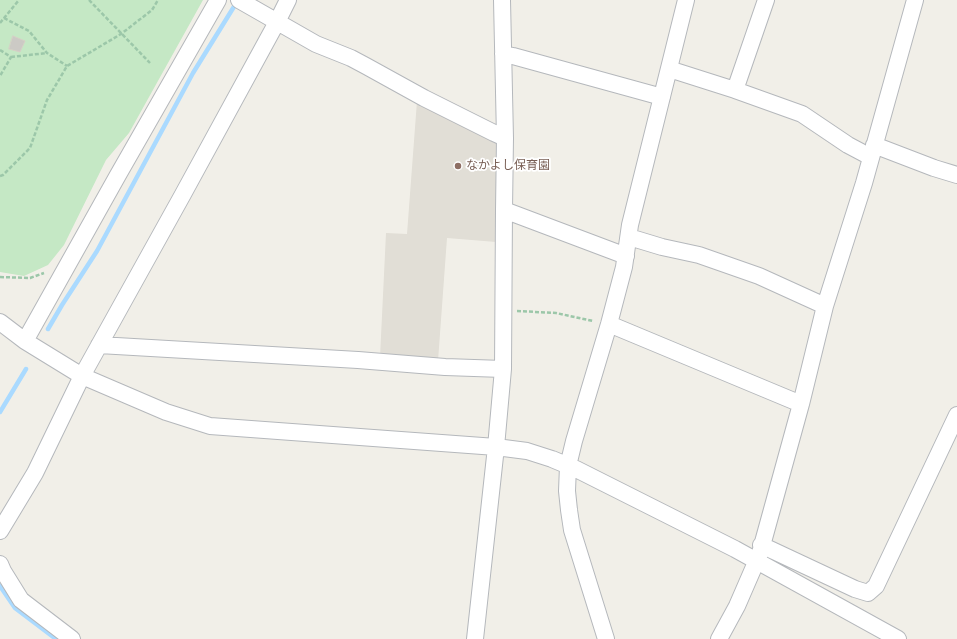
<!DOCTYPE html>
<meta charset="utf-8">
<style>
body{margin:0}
canvas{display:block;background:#f1efe8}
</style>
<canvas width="957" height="639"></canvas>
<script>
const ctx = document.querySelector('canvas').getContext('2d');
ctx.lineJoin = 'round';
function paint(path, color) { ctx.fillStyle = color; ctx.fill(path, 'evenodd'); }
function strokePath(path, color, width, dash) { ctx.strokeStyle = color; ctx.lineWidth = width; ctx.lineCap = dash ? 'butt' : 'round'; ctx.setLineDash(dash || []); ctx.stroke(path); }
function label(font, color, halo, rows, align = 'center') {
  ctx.font = font + ' Manrope,"Noto Sans JP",sans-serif'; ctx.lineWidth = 3.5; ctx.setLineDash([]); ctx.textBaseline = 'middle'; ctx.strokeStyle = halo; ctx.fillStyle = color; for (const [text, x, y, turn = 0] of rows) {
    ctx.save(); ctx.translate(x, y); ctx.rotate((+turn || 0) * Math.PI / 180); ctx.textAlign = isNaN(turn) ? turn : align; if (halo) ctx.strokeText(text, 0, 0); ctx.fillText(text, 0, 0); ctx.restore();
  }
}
paint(new Path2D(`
 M417,101L498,142L496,242L447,238L438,361L380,357L386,233L407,234Z`), '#e1ded6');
paint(new Path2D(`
 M0,0H203L129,133L106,160L64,245L48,265L24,276L0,272Z`), '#c5e8c5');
strokePath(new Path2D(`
 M48,329L62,305L97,251L193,73L235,5
 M0,412L26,369
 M0,586L15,608L56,639`), '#aadaff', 4.5);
const building = new Path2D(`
 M13,36L25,41L20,52L9,49Z`);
paint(building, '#cccac5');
strokePath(building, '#d6d1c6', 1);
const minor = new Path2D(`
 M239,0L316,44L351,58L366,66L424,98L494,133L505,138
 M503,54L513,56L662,97
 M669,69L735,90L802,114L848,145L865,154L871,156
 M735,90L766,0
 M874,145L934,168L957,175
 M504,210L626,256
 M629,237L662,247L699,255L759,276L825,306
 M0,322L25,341L82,376L166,412L210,426L496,447L527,451L552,459L576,469L735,549L898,639
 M609,324L801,404
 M25,341L118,175L218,0
 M99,345L358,360L445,367L503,369
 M0,531L35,473L82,376L182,196L277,22L288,0
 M761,545L855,589L868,593L876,586L957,415
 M0,564L3,571L21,600L72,639
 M475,639L496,447L503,369L504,210L505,138L502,0
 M606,639L572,530L569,510L567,491L568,466L574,441L609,324L624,267L630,225L686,0
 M719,639L737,606L760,553L801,404L825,306L864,183L915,0`);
strokePath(minor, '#b5b8bc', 18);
strokePath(new Path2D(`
 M89,0L150,63
 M4,18L29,31L47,53L67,66
 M0,23L19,0
 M0,50L11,57L0,76
 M11,57L47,53
 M0,176L3,175L30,148L47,100L67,66L121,34L152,10L158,0
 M0,277L30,278L44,273
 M517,311L556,313L593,321`), '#9cc7a9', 2.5, [4, 2]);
strokePath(minor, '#fff', 16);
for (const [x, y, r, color] of [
 [458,166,4,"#8d6e63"]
]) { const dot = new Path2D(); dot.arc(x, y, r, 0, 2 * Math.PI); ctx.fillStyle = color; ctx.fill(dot); strokePath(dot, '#fff', 1.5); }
label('12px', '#785e54', '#fff', [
 ["なかよし保育園",466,166]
], 'left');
</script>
